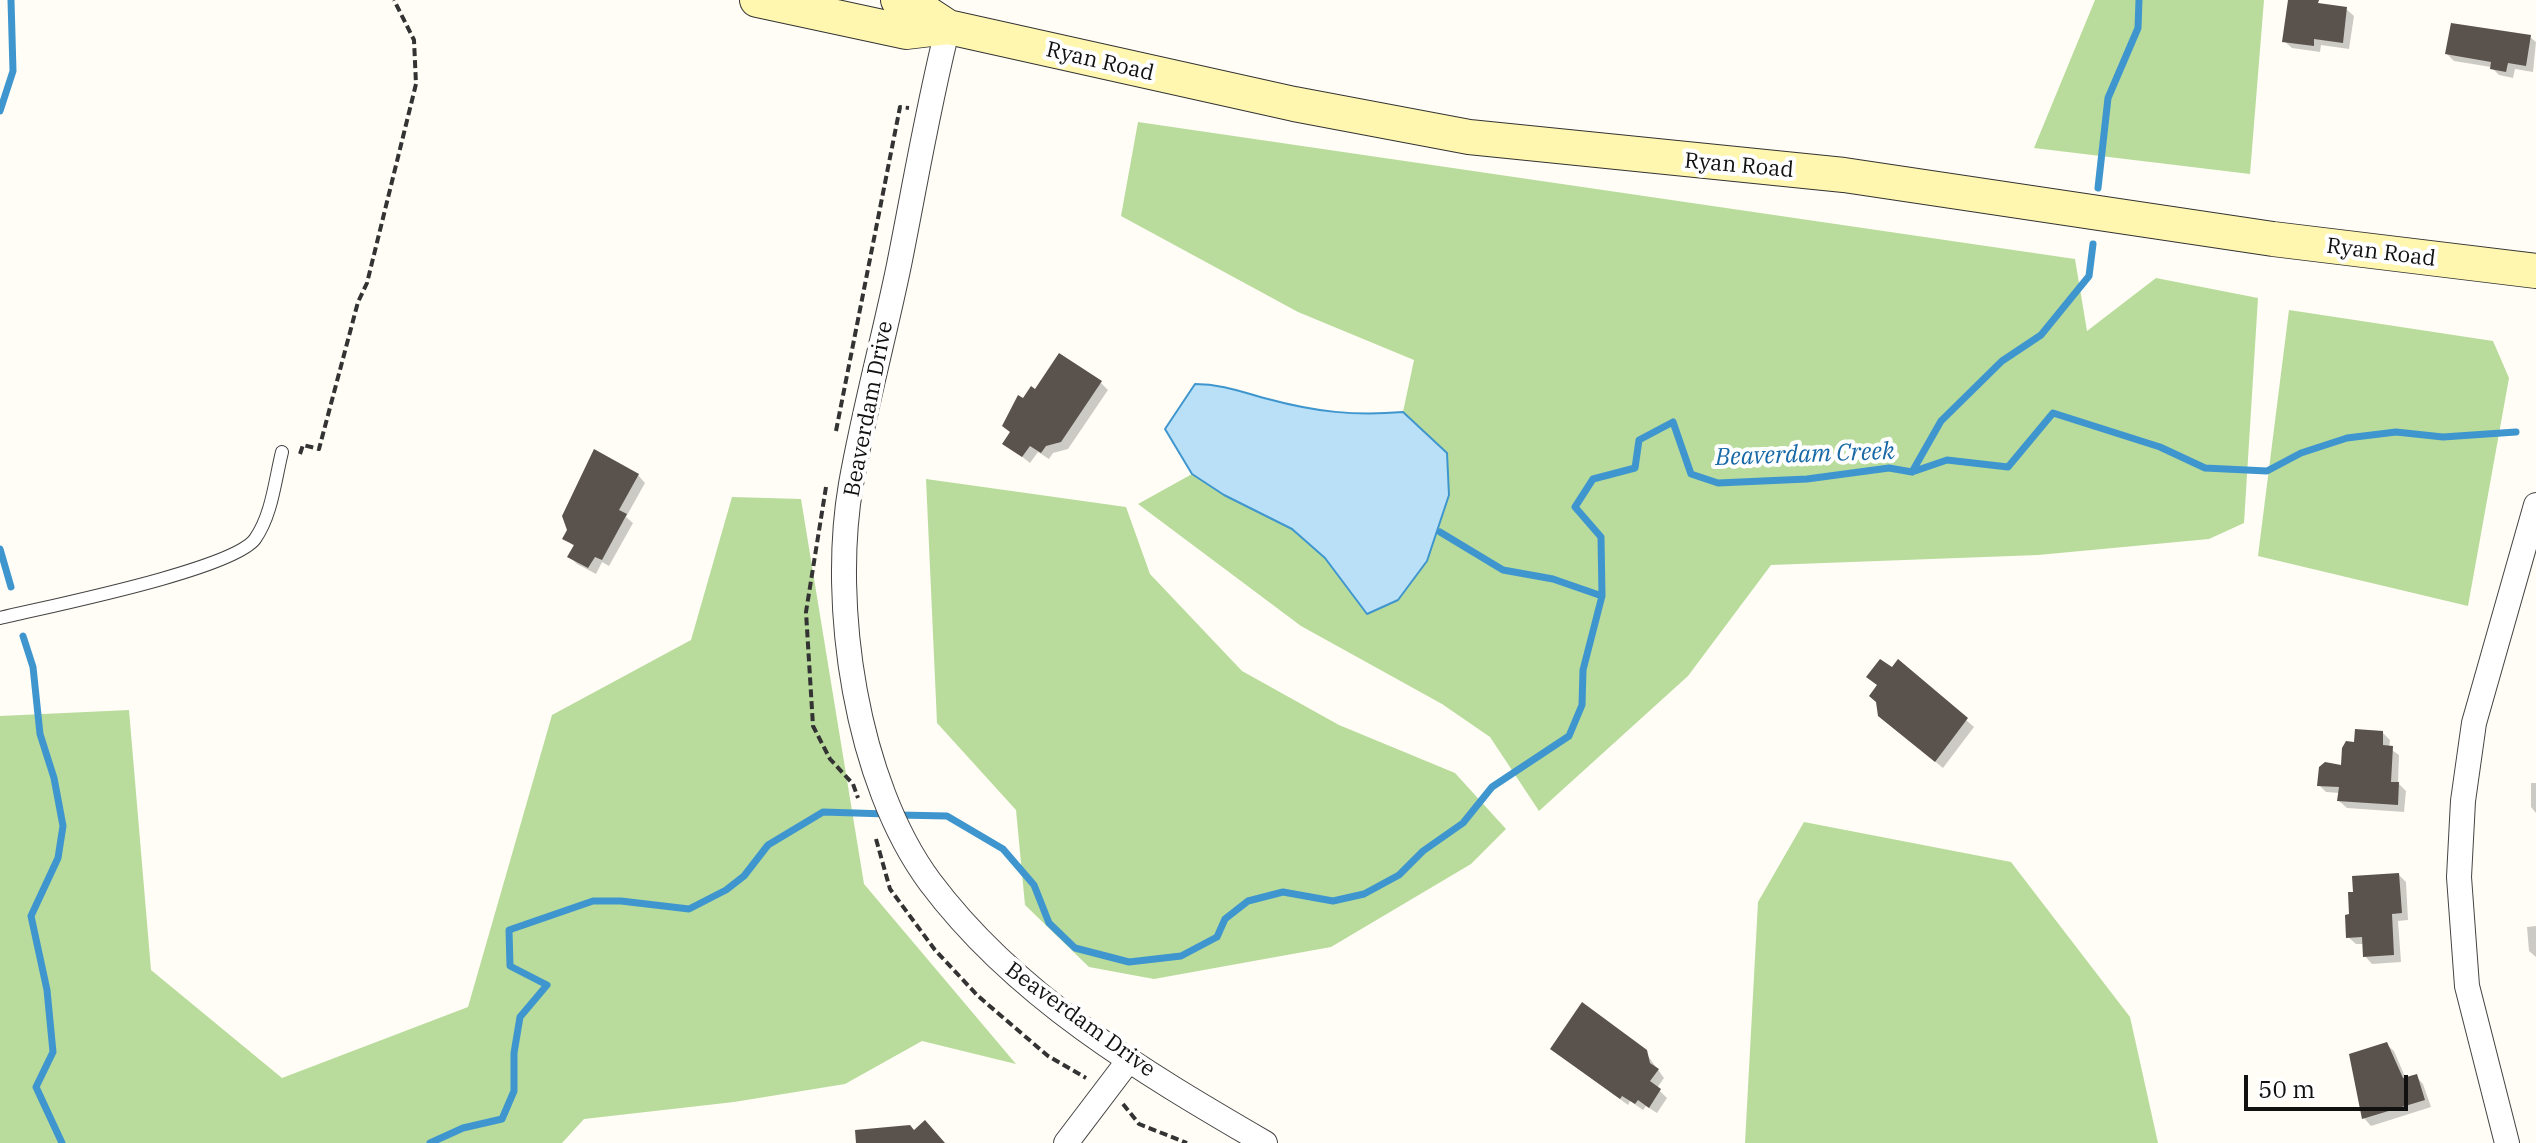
<!DOCTYPE html>
<style>
body{margin:0}
#map{position:relative;width:2536px;height:1143px;overflow:hidden;background:#fffdf5;font-family:"IBM Plex Serif",serif}
canvas{display:block}
.scale{position:absolute;left:2244px;top:1075px;width:164px;height:36px;box-sizing:border-box;border:4px solid #111;border-top:0;padding-left:10px;font-size:24px;line-height:28px;white-space:nowrap;color:#111;-webkit-text-stroke:6px #fff;paint-order:stroke}
</style>
<div id="map">
<canvas width="2536" height="1143"></canvas>
<div class="scale">50 m</div>
</div>
<script>
const ctx = document.querySelector('canvas').getContext('2d');
ctx.lineJoin = 'round';
function paint(path, color) { ctx.fillStyle = color; ctx.fill(path, 'evenodd'); }
function strokePath(path, color, width, dash) { ctx.strokeStyle = color; ctx.lineWidth = width; ctx.lineCap = dash ? 'butt' : 'round'; ctx.setLineDash(dash || []); ctx.stroke(path); }
function label(font, color, halo, rows, align = 'center') {
  ctx.font = font + ' "IBM Plex Serif",serif'; ctx.lineWidth = 8; ctx.setLineDash([]); ctx.textBaseline = 'middle'; ctx.strokeStyle = halo; ctx.fillStyle = color; for (const [text, x, y, turn = 0] of rows) {
    ctx.save(); ctx.translate(x, y); ctx.rotate((+turn || 0) * Math.PI / 180); ctx.textAlign = isNaN(turn) ? turn : align; if (halo) ctx.strokeText(text, 0, 0); ctx.fillText(text, 0, 0); ctx.restore();
  }
}
paint(new Path2D(`
 M2095,0H2264L2250,174L2034,148Z
 M1138,122L2075,259L2087,331L2156,278L2258,298L2244,523L2209,539L2038,555L1771,565L1688,676L1539,811L1490,737L1442,704L1301,626L1138,504L1192,474L1224,495L1292,529L1325,558L1367,614L1447,453L1403,412L1414,360L1298,312L1121,216Z
 M2289,310L2493,341L2509,378L2468,606L2258,556Z
 M926,479L1126,507L1150,574L1242,671L1339,725L1455,773L1506,829L1471,864L1331,947L1154,979L1089,967L1025,905L1016,810L937,723Z
 M732,497L801,499L864,884L1016,1064L922,1041L845,1084L734,1102L584,1119L562,1143H0V716L129,710L151,970L282,1078L468,1007L552,715L691,640Z
 M1804,822L2011,862L2130,1017L2158,1143H1745L1758,902Z`), '#b9dc9c');
const water = new Path2D(`
 M1195,384C1222,384 1242,392 1268,399C1316,412 1354,416 1403,412L1447,453L1449,495L1427,561L1398,600L1367,614L1325,558L1292,529L1224,495L1192,474L1165,429Z`);
paint(water, '#b9e0f7');
strokePath(water, '#3f96cf', 2);
paint(new Path2D(`
 M2290,0L2346,9L2354,16L2349,49L2321,45L2320,52L2292,48L2284,41Z
 M2530,37L2536,42L2533,72L2515,69L2513,78L2499,75L2491,67L2454,61L2447,54Z
 M1101,383L1108,390L1068,449L1053,453L1049,459L1038,452L1030,463L1005,443L1023,401L1036,391Z
 M638,475L645,483L626,517L633,523L609,566L602,562L596,574L577,564L570,557L575,547L564,538Z
 M1899,662L1974,727L1943,768L1888,723L1893,670Z
 M2383,733L2390,740L2389,748L2399,755L2398,783L2406,791L2404,812L2347,808L2339,801L2340,793L2326,792L2319,785L2343,767L2356,744Z
 M2531,783H2536V813L2531,807Z
 M2399,875L2406,882L2408,920L2398,921L2401,962L2372,964L2365,956L2364,944H2356L2348,937Z
 M2536,926V957L2529,951L2527,927Z
 M2386,1044L2394,1051L2406,1079L2416,1076L2423,1084L2431,1107L2371,1126L2364,1118Z
 M1645,1052L1664,1078L1657,1088L1667,1098L1657,1113L1646,1106L1643,1110L1630,1101L1628,1105L1560,1055Z`), '#0003');
strokePath(new Path2D(`
 M0,111L13,71L11,0
 M2098,188L2108,98L2138,28L2139,0
 M1912,472L1941,421L2002,361L2041,335L2089,276L2093,244
 M1440,532L1503,570L1553,579L1602,596
 M0,549L11,587
 M23,636L33,667L40,734L54,778L63,826L58,858L31,916L47,990L53,1052L36,1087L62,1143
 M899,815L947,816L1003,849L1034,885L1049,923L1075,948L1129,962L1181,956L1217,937L1225,919L1248,901L1283,892L1333,901L1364,894L1399,875L1423,851L1463,823L1492,787L1569,736L1582,705L1583,670L1602,596L1601,537L1575,507L1593,479L1635,468L1639,440L1673,422L1691,474L1718,483L1807,479L1889,468L1912,472L1947,460L2008,467L2053,413L2160,447L2205,468L2267,471L2301,453L2347,438L2396,432L2443,437L2516,432
 M430,1143L463,1128L502,1119L514,1091V1053L520,1017L547,985L510,966L509,930L593,901H621L689,909L726,890L744,876L768,845L823,812L887,814`), '#3f96cf', 7);
paint(new Path2D(`
 M2288,0H2319L2318,3L2347,7L2343,43L2314,39V46L2282,42Z
 M2451,23L2531,35L2526,66L2508,63L2506,72L2490,69L2491,62L2445,54Z
 M1059,353L1102,381L1061,442L1046,446L1041,453L1030,446L1022,457L1002,444L1010,432L1002,426L1018,395L1023,398L1031,386L1035,389Z
 M594,449L639,474L619,510L627,514L602,560L595,557L588,568L567,557L574,545L562,539L567,530L562,516Z
 M1880,659L1892,667L1898,659L1968,718L1935,762L1878,716L1876,702L1869,696L1877,685L1866,677Z
 M2355,729L2383,731V745L2393,746L2391,782H2399L2398,805L2337,801L2339,787L2317,786L2319,767L2325,762L2341,765L2342,748L2346,741L2354,742Z
 M2399,873L2402,913L2392,914L2394,955L2363,957L2362,937L2346,938L2345,915L2349,914L2348,892H2353L2352,876Z
 M1582,1002L1647,1050L1650,1063L1659,1069L1650,1081L1661,1089L1649,1108L1638,1100L1635,1104L1622,1096L1620,1099L1550,1049Z
 M2387,1042L2403,1078L2417,1074L2425,1100L2362,1119L2349,1054Z
 M925,1120L945,1143H856L855,1130L910,1125L914,1130Z`), '#5a524d');
const service = new Path2D(`
 M0,618C45,607 232,570 255,539C272,515 275,480 282,452`);
const minor = new Path2D(`
 M948,27C928,106 915,185 899,265C884,338 864,410 851,484C830,605 856,782 930,882C1016,997 1143,1072 1265,1143
 M1066,1143L1129,1060
 M2507,1143L2467,986L2459,877L2463,801L2474,723L2536,505`);
const secondary = new Path2D(`
 M757,0L906,32L948,27
 M898,0L913,4L948,27L1294,104L1469,137L1844,175L2273,239L2536,271`);
strokePath(service, '#444', 14);
strokePath(minor, '#444', 26);
strokePath(secondary, '#333', 36);
strokePath(new Path2D(`
 M836,431L900,107L909,108
 M300,454L303,445L319,449L358,302L367,283L416,84L414,40L394,0
 M826,487L806,612L813,726L830,759L853,784L858,798
 M876,839L890,889L935,950L978,996L1048,1056L1086,1078
 M1123,1104L1139,1124L1187,1143`), '#333', 4, [8, 4]);
strokePath(service, '#fff', 12);
strokePath(minor, '#fff', 24);
strokePath(secondary, '#fff6b0', 34);
label('22px', '#111', '#fff', [
 ["Ryan Road",1100,62,13],
 ["Ryan Road",1739,166,5],
 ["Ryan Road",2381,253,7],
 ["Beaverdam Drive",869,409,-79],
 ["Beaverdam Drive",1080,1020,36]
]);
label('italic 24px', '#1768a6', '#fff', [
 ["Beaverdam Creek",1805,455,-2]
]);
</script>
